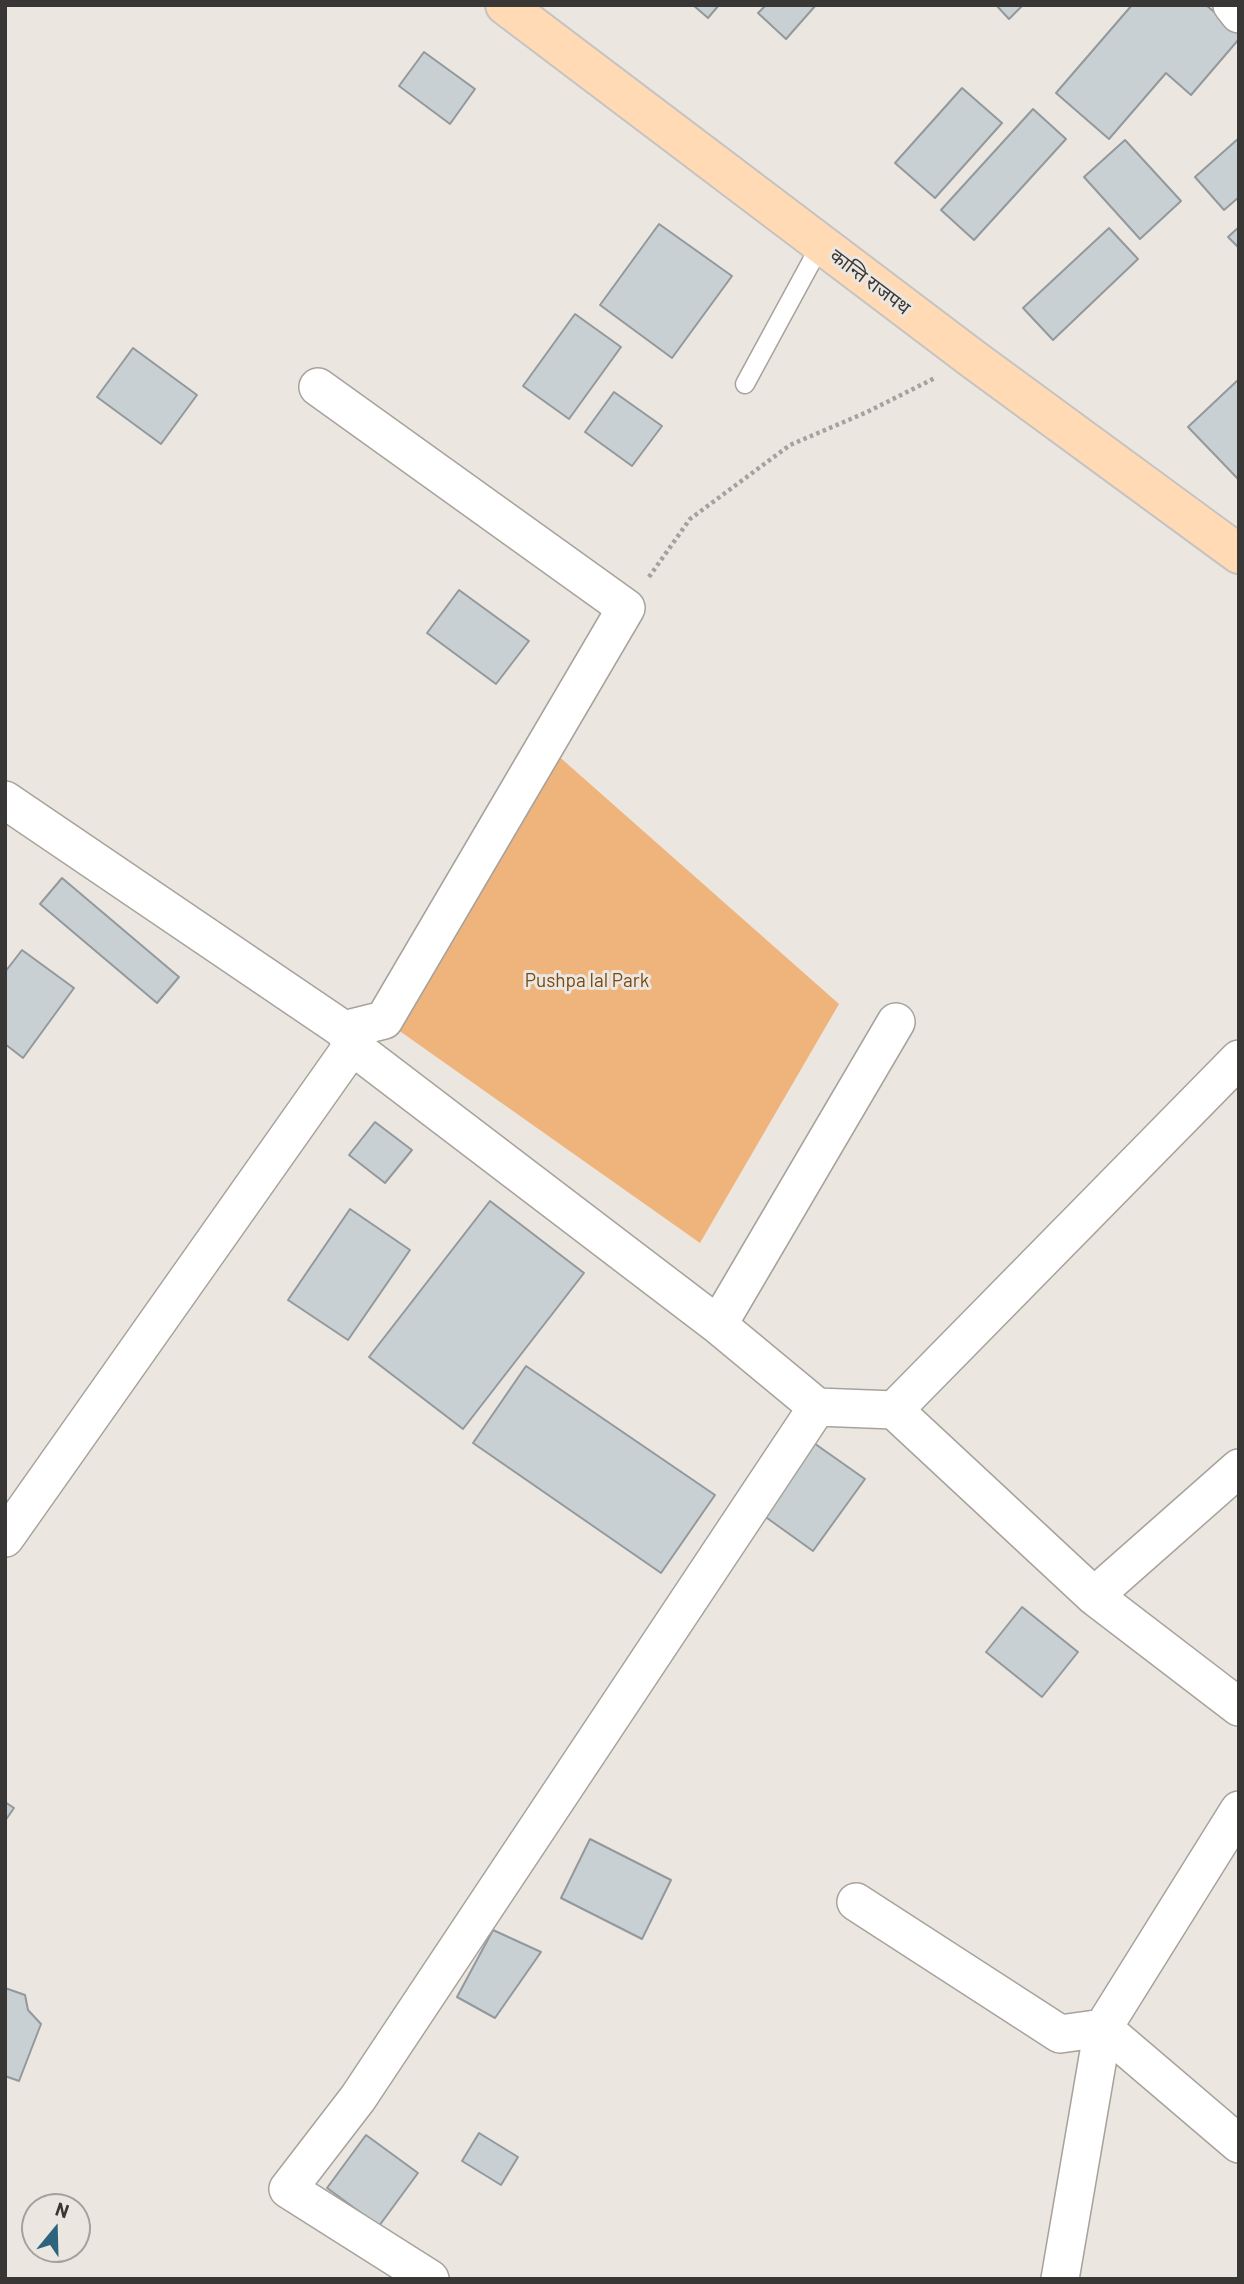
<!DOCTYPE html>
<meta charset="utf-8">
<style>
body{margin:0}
#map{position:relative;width:1244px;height:2284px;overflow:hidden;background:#ece6e0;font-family:Barlow,sans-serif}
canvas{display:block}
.frame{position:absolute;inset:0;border:7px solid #393735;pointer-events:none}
.north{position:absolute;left:21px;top:2193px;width:70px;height:70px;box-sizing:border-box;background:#ece6e0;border:2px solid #a4a09c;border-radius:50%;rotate:19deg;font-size:19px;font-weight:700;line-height:28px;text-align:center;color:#393735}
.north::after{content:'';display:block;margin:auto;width:24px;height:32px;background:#2c647e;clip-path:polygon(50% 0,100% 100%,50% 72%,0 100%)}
</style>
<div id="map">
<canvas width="1244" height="2284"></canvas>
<div class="frame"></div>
<div class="north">N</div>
</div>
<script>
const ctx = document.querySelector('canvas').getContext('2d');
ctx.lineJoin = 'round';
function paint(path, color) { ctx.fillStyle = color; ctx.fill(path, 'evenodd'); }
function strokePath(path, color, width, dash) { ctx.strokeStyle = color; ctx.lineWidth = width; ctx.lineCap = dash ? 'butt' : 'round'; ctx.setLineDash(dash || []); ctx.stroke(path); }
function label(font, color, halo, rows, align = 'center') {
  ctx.font = font + ' Barlow,"Noto Sans Devanagari",sans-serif'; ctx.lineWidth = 6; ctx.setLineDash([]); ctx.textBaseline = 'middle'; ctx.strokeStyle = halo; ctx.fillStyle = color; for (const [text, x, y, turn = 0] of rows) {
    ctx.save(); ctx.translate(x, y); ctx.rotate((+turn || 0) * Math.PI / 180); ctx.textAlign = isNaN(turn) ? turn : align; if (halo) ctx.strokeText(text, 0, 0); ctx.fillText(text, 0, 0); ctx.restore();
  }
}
paint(new Path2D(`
 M555,753L839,1004L700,1243L384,1020Z`), '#eeb47b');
const building = new Path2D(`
 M693,5H719L708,18Z
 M766,5H816L786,39L758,13Z
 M996,5H1023L1009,19Z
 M1132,5H1206L1239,33V39L1191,95L1166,73L1109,139L1056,93Z
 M424,52L475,89L450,124L399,86Z
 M962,88L1002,123L935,198L895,163Z
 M1033,109L1066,139L974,240L941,210Z
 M1239,138V197L1224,210L1195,177Z
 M1125,140L1181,201L1140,239L1084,177Z
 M659,224L732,276L672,358L600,305Z
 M1239,227V248L1228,237Z
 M1109,228L1138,259L1053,340L1023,308Z
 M575,314L621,347L569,419L523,386Z
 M133,348L197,395L161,444L97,397Z
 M1239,379V480L1188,427Z
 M614,392L662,426L632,466L585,432Z
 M459,590L529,641L496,684L427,633Z
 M62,878L179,977L157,1003L40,904Z
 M22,950L74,988L23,1058L5,1044V972Z
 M375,1122L412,1150L385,1183L349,1155Z
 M490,1201L584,1273L463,1429L369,1357Z
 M350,1209L410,1250L348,1340L288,1300Z
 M526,1366L715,1495L661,1573L473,1443Z
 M811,1441L865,1479L813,1551L760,1513Z
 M1022,1607L1078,1652L1042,1697L986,1652Z
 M5,1802L14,1808L5,1821Z
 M590,1839L671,1880L642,1939L561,1898Z
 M493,1930L541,1952L495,2018L457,1997Z
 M5,1988L25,1995L28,2010L41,2024L19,2081L5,2076Z
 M479,2133L518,2157L501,2185L462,2161Z
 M366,2135L418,2173L379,2226L327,2188Z`);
paint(building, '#c8d0d4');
strokePath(building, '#92999d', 2);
const lane = new Path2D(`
 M745,384L821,244`);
const street = new Path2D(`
 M1232,5L1239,14
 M318,387L626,608L384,1020L344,1030
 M5,800L344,1030L352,1046L718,1325L817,1407L894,1410L1094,1596L1239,1707
 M718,1325L896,1022
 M894,1410L1239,1059
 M5,1538L352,1046
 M1094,1596L1239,1468
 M856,1902L1060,2034L1103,2028L1239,2144
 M430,2279L288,2189L358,2098L817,1407
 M1060,2279L1103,2028L1239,1810`);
const primary = new Path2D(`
 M505,5L973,359L1239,554`);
strokePath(lane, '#a8a29c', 21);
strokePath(street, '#a8a29c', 40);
strokePath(primary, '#c4c3c2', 42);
strokePath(new Path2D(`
 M649,577L690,519L790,445L867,412L935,378`), '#a5a19c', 4.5, [3.5, 3.5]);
strokePath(lane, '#fff', 18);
strokePath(street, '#fff', 37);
strokePath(primary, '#ffdab4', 38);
label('19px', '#393735', '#ece6e0', [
 ["कान्ति राजपथ",870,282,37]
]);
label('19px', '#764911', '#ece6e0', [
 ["Pushpa lal Park",587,981]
]);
</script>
